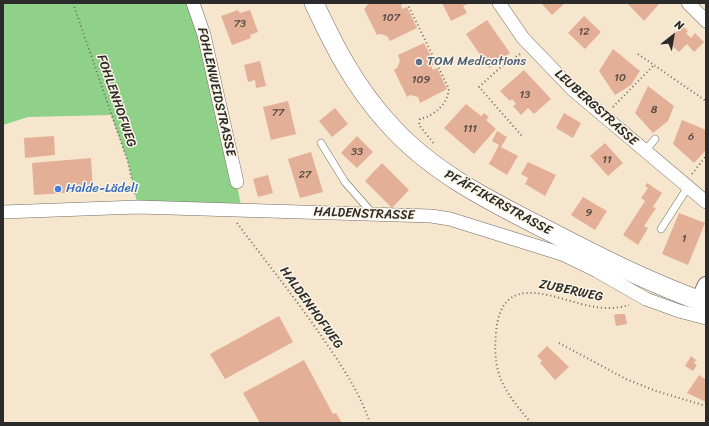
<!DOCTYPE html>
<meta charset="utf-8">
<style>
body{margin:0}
#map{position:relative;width:709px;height:426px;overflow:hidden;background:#f6e6cd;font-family:Sriracha,sans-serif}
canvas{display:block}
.frame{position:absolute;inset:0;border:4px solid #2b2b2b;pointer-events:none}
.north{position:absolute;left:653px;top:16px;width:40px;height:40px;-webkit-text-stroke:3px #fcf5e5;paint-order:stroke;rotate:31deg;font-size:11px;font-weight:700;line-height:16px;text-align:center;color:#2b2b2b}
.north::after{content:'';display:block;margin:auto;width:14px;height:18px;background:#2b2b2b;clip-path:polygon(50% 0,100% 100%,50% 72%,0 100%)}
</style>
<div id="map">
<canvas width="709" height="426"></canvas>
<div class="frame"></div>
<div class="north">N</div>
</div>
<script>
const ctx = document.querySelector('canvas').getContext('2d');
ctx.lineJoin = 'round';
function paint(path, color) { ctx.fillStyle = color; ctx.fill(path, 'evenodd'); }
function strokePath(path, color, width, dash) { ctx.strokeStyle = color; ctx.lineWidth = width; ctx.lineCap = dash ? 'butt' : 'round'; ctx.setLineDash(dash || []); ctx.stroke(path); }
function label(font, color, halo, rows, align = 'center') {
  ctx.font = font + ' Sriracha,sans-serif'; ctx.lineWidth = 3; ctx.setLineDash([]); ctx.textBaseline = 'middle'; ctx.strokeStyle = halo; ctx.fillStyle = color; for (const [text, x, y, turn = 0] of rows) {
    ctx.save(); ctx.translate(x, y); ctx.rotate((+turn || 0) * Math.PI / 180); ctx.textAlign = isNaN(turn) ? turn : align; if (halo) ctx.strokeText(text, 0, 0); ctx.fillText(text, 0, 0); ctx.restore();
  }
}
paint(new Path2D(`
 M3,3H193L230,151L242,210L138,207L128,162L111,115L28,117L3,125Z`), '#8fd189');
paint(new Path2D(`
 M369,3H404L401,5L402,9L407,7L417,28L390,41L387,36L380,34L377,35L364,9Z
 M442,3H470L463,6L467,13L451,21Z
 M541,3H565L552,15Z
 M627,3H660L644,21Z
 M238,10L240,13L250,10L258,32L250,35L251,38L232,45L221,16Z
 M584,16L601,32L585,49L568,33Z
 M487,20L510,53L489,68L466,34Z
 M682,25L688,31L686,33L691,38L695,33L704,42L694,52L687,44L679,52L667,41Z
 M424,43L435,64L431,66L433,70L437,68L447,89L420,103L418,97L410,95L407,97L394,70L397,68L400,61L398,55Z
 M613,49L640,71L631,85L615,95L599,71Z
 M260,61L266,86L256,88L255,80L248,82L244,65Z
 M524,70L551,99L534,114L528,108L521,115L513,106L516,104L512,99L510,101L500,91Z
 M648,86L674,106L668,121L653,133L635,113Z
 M288,101L296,134L271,140L263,107Z
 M466,104L481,116L484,113L489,117L486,120L496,129L474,154L444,128Z
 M335,108L348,124L332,137L319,121Z
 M564,113L581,123L573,138L556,128Z
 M682,120L706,130V150L694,163L673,144Z
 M497,131L507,137L501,147L518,156L507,175L489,164L499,145L492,141Z
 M54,136L55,155L25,158L24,138Z
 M357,136L373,152L357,168L341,153Z
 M605,143L623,163L608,176L590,156Z
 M311,152L323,192L300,198L288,159Z
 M91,158L93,191L34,195L32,163Z
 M528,162L556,175L545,196L525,184L528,178L521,174Z
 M382,163L409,190L392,208L365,181Z
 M268,175L273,193L258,197L253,179Z
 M647,183L662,193L653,207L656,208L644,226L648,228L638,245L623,235L645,201L641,198L648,188L645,186Z
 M583,197L607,211L595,230L571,215Z
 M679,213L705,223L688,265L662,254Z
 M619,314H625L627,324L616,326L614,315Z
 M279,316L293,342L225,379L210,354Z
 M547,346L569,367L555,380L540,363L542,361L537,356Z
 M691,356L696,360L694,363L697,365L693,371L685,366Z
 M304,360L333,414L336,413L342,423H260L243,393Z
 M699,375L705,379L706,377V402L687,393Z`), '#e3af97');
const service = new Path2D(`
 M321,143L345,182L373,214
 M645,151L655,139
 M661,229L688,187`);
const minor = new Path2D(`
 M193,3L204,35L237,182
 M499,3L523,38L573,90L706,202
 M688,3L706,21
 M3,212L138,207L431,216L450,219L562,254L597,271L646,299L679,311L706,318`);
const tertiary = new Path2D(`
 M699,300L706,285`);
const secondary = new Path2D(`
 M314,3C334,46 355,87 388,123C431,172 490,201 547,230C599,257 650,283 706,303`);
strokePath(service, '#726c64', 8);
strokePath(minor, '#726c64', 14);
strokePath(tertiary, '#726c64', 18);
strokePath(secondary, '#726c64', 20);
strokePath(new Path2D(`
 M73,3L128,162L135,194
 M407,3L449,89C447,105 435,115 420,119L419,125L435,145
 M520,54L501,67L479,87L522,136
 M638,54L706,101
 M613,107L654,65
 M692,174L706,156
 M237,223C266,262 297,300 324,340C342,366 360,393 370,423
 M559,343L626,379L656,391L706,406
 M531,423C505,391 492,377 496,333C501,266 559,302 596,307C607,309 619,308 629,305`), '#726c64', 2, [1, 3]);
strokePath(service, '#fff', 7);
strokePath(minor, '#fff', 13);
strokePath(tertiary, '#fff', 16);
strokePath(secondary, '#fff', 19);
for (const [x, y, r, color] of [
 [419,62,4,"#5c6f8a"],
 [58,189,4,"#3f7fe0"]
]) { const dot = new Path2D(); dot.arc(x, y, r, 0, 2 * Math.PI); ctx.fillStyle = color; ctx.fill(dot); strokePath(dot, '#fcf5e5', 1.5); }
label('11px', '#594c46', null, [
 ["107",391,18],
 ["73",240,24],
 ["12",584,32],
 ["10",620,78],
 ["109",421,80],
 ["13",525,95],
 ["8",654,110],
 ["77",278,113],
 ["111",470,129],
 ["6",691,137],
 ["33",357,152],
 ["11",607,160],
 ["27",305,175],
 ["9",589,213],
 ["1",684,239]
]);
label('13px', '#4e5e75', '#fcf5e5', [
 ["TOM Medications",427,62]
], 'left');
label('13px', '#2b2b2b', '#fcf5e5', [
 ["FOHLENWEIDSTRASSE",216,92,77],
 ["FOHLENHOFWEG",116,101,71],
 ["LEUBERGSTRASSE",596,108,42],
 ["PFÄFFIKERSTRASSE",498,203,29],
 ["HALDENSTRASSE",364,214,2],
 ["ZUBERWEG",571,291,12],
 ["HALDENHOFWEG",311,308,54]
]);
label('13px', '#366cbe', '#fcf5e5', [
 ["Halde-Lädeli",66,189]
], 'left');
</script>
